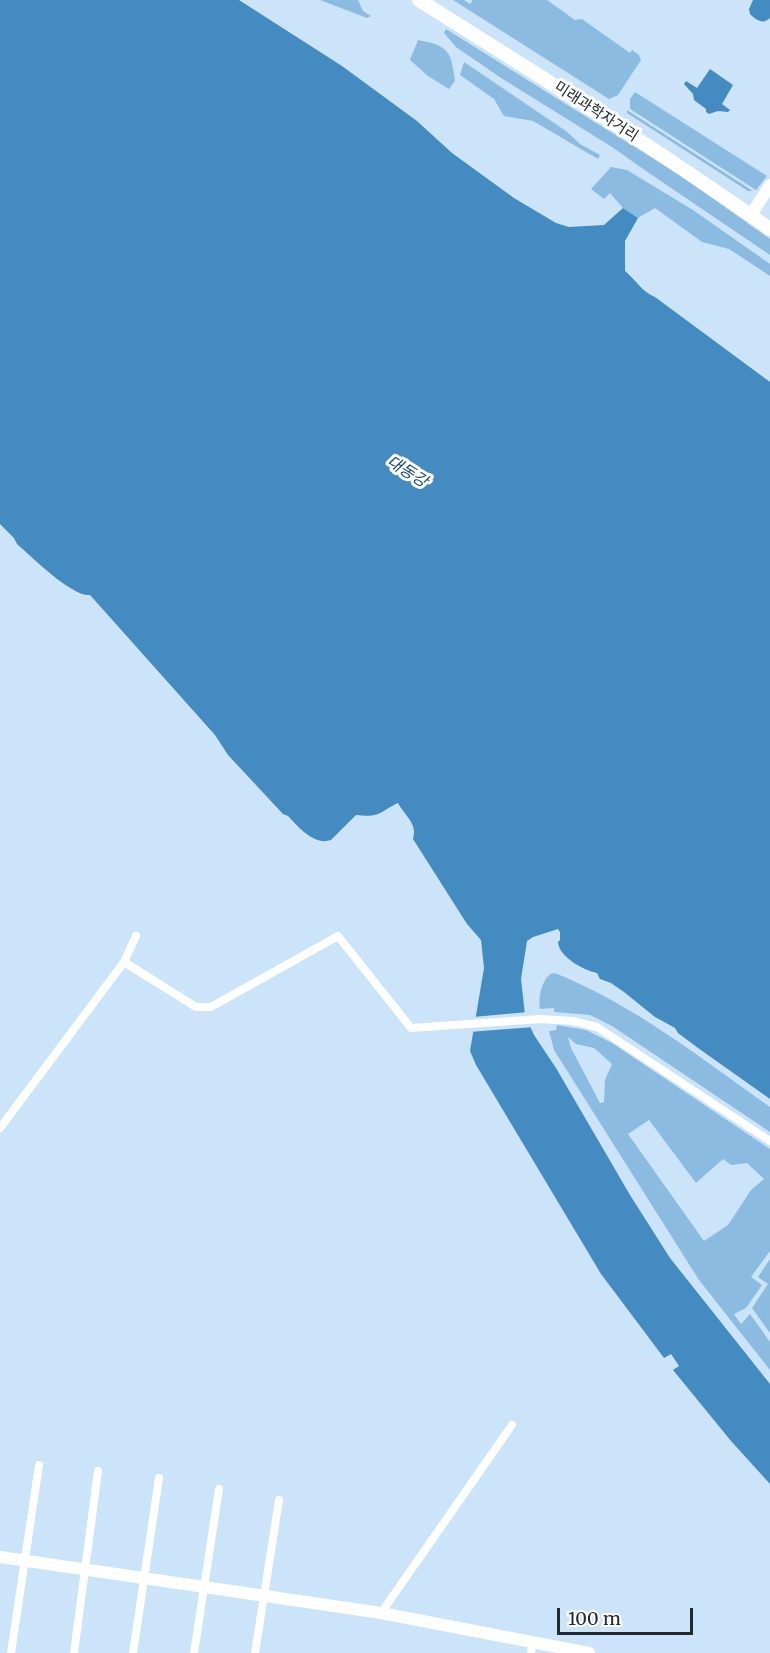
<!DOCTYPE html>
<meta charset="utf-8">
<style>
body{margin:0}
#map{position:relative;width:770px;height:1653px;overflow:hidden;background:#cbe4f9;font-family:Merriweather,serif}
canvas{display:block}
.scale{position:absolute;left:557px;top:1608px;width:136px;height:27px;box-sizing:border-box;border:3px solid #212a32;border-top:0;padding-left:8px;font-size:18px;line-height:21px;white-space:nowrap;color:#212a32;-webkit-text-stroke:4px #fff;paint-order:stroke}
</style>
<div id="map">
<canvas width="770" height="1653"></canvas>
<div class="scale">100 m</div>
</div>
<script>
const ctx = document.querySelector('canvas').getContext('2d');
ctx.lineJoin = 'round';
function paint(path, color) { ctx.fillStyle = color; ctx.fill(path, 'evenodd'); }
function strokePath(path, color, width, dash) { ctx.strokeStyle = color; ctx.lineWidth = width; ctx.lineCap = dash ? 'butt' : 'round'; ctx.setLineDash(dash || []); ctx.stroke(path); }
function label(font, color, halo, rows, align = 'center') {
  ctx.font = font + ' Merriweather,"Noto Sans KR",serif'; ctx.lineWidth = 6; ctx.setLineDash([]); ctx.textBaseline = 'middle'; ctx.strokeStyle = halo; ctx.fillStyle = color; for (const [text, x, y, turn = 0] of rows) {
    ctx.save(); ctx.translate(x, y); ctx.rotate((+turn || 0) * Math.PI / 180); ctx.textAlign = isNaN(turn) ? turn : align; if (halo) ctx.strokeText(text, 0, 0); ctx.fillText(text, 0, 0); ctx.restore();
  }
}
paint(new Path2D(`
 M320,0H358L363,11L371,16L367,18Z
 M453,0H464L470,4L473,0H547L575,20L582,19L630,53L632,50L639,55L641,60L618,95L609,99Z
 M446,29L681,176L770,239V255L646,171L612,147L501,78L456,47L444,33Z
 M418,40C450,46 451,52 455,81L449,89L428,76L410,60Z
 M464,62L566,131L580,144L600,155L598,159L533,121L504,116L494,99L460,75Z
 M635,92L767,176L756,190L630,109V99Z
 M627,110L753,191H748L627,113Z
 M611,167L627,170L693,210L770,264V276L729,249L702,242L655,208L638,218L623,208L610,193L604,199L591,189Z
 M555,973C634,1005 701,1058 770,1107V1132L612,1026L590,1015L554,1012V1008L540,1009C538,997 541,983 550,974Z
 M557,1025L586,1030L612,1043L770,1149V1251L751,1277L762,1285L746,1308L734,1314L741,1324L750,1314L770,1342V1370L699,1280L554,1050L549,1031L556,1030ZM568,1037L576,1044L594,1048L612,1064L605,1080L604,1102L600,1103L571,1048ZM649,1120L696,1183L723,1159L731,1165L747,1163L764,1179L751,1190L728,1225L704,1241L628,1134Z
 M770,1259V1333L752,1308L768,1284L758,1277Z`), '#8cbbe2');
paint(new Path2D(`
 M0,0H239L342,66L417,121L452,153L514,198L556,223L569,227L604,225L623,208L638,218L625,241V271C636,280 642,292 655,297L770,382V1099L698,1048L678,1033L675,1028L655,1017L624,992L611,983L600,979L597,973C583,970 559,957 558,942L560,940V932L558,929L533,937L527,941L521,979L525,1015L534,1035L556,1068L630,1195L670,1258L770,1384V1484L731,1441L673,1370L679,1366L671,1354L664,1358L601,1274L476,1065L470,1051L484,968L481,940L467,924L413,839C418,824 405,816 398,803C379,812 381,818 356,815L331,840C315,846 298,827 288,816L283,814L228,755L215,735L90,595C72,597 32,557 17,544L14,538L0,524Z
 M753,0H770V18C763,25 756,20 750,14L749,9Z
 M710,69L733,85L722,104L730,110L728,112L718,111L709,114L706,112V109L694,100L693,94L684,84L686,81L697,88Z`), '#448bc2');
paint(new Path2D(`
 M528,1012L534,1027L469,1032L473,1017Z`), '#cbe4f9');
strokePath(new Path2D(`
 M124,962L196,1007H211L338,936L411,1028L540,1019L573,1021L597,1027L770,1141
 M0,1128L124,962L136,936
 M381,1613L512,1425
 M11,1653L39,1465
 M74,1653L98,1471
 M133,1653L159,1478
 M194,1653L219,1489
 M255,1653L279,1500
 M531,1653L532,1643`), '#fff', 8);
strokePath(new Path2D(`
 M751,215L770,185
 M0,1557L381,1613L589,1653`), '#fff', 12);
strokePath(new Path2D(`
 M419,0C537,74 655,148 770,229`), '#fff', 14);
label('15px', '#212a32', '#fff', [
 ["미래과학자거리",596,112,33]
]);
label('italic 16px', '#144a6f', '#fff', [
 ["대동강",407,472,32]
]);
</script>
